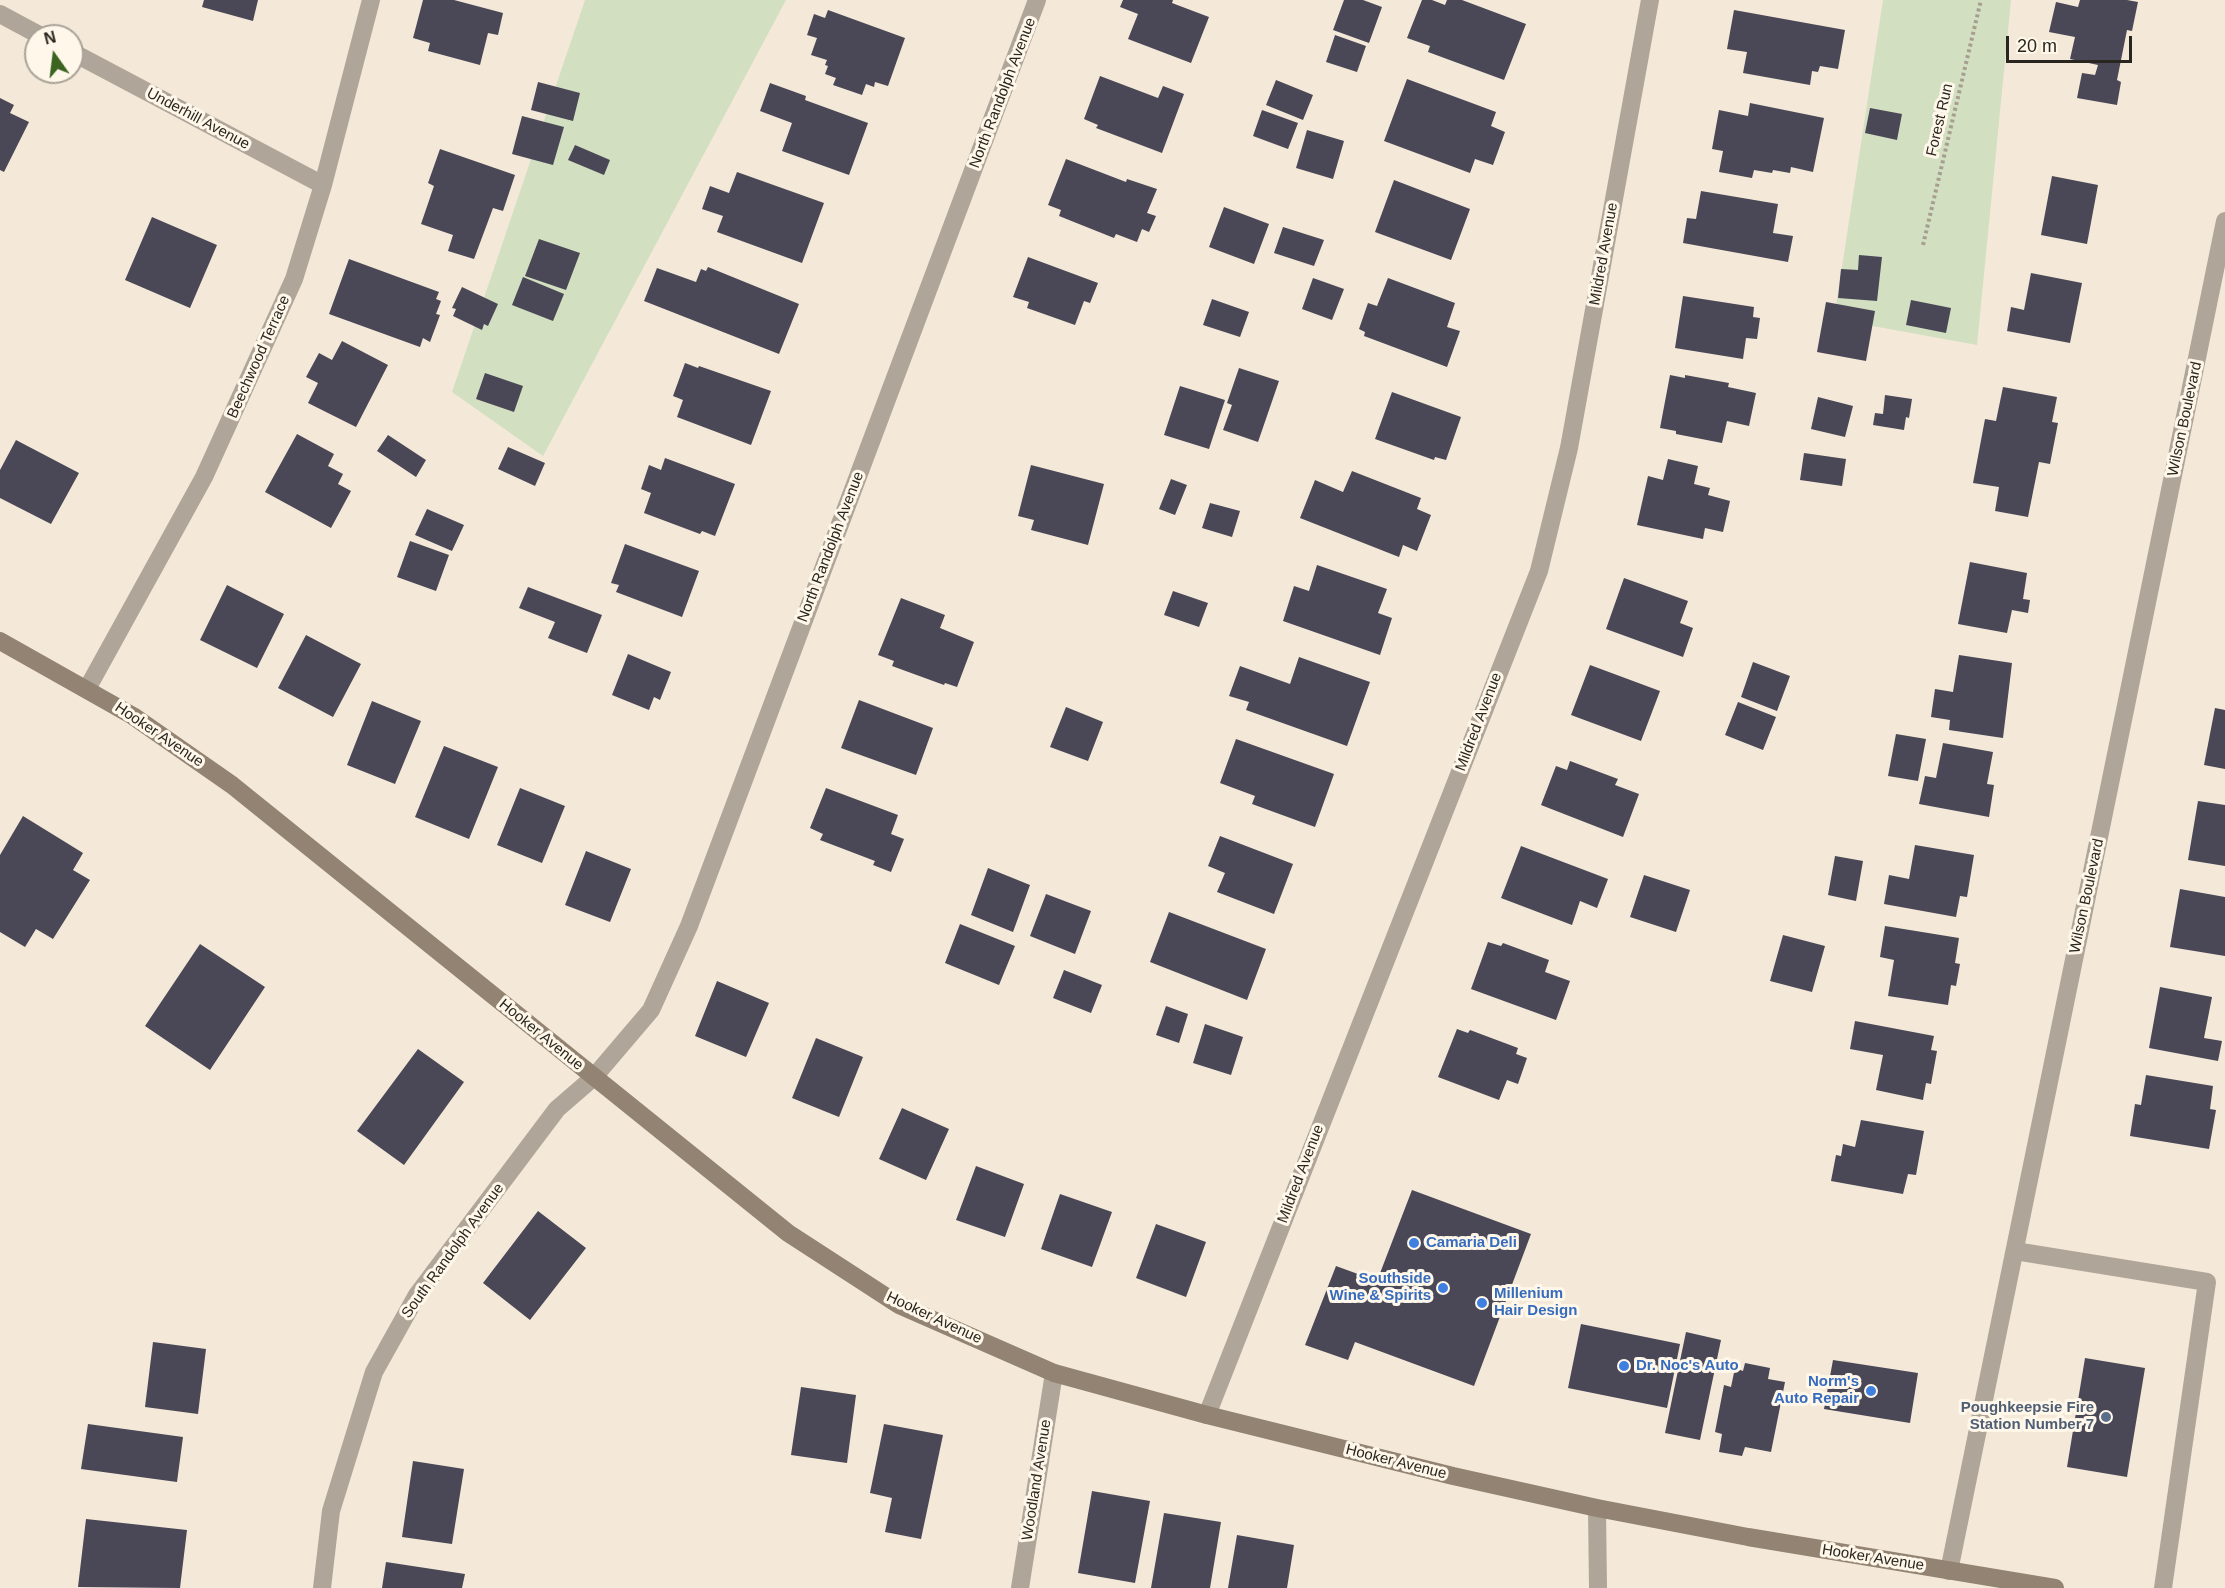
<!DOCTYPE html>
<style>
body{margin:0}
#map{position:relative;width:2225px;height:1588px;overflow:hidden;background:#f4e9d8;font-family:Arial,sans-serif}
canvas{display:block}
.north{position:absolute;left:24px;top:24px;width:60px;height:60px;box-sizing:border-box;background:#fff7e9;border:2px solid #a9a398;border-radius:50%;rotate:346deg;font-size:16px;font-weight:700;line-height:24px;text-align:center;color:#29261f}
.north::after{content:'';display:block;margin:auto;width:21px;height:27px;background:#3b6421;clip-path:polygon(50% 0,100% 100%,50% 72%,0 100%)}
.scale{position:absolute;left:2006px;top:36px;width:126px;height:27px;box-sizing:border-box;border:3px solid #29261f;border-top:0;padding-left:8px;font-size:18px;line-height:21px;white-space:nowrap;color:#29261f;-webkit-text-stroke:4px #fff7e9;paint-order:stroke}
</style>
<div id="map">
<canvas width="2225" height="1588"></canvas>
<div class="north">N</div>
<div class="scale">20 m</div>
</div>
<script>
const ctx = document.querySelector('canvas').getContext('2d');
ctx.lineJoin = 'round';
function paint(path, color) { ctx.fillStyle = color; ctx.fill(path, 'evenodd'); }
function strokePath(path, color, width, dash) { ctx.strokeStyle = color; ctx.lineWidth = width; ctx.lineCap = dash ? 'butt' : 'round'; ctx.setLineDash(dash || []); ctx.stroke(path); }
function label(font, color, halo, rows, align = 'center') {
  ctx.font = font + ' Arial,sans-serif'; ctx.lineWidth = 6; ctx.setLineDash([]); ctx.textBaseline = 'middle'; ctx.strokeStyle = halo; ctx.fillStyle = color; for (const [text, x, y, turn = 0] of rows) {
    ctx.save(); ctx.translate(x, y); ctx.rotate((+turn || 0) * Math.PI / 180); ctx.textAlign = isNaN(turn) ? turn : align; if (halo) ctx.strokeText(text, 0, 0); ctx.fillText(text, 0, 0); ctx.restore();
  }
}
paint(new Path2D(`
 M585,0H786L543,456L452,392Z
 M1883,0H2011L1977,345L1834,319Z`), '#d2dfc0');
paint(new Path2D(`
 M204,0H258L253,21L202,7Z
 M423,0H454L503,13L498,35L488,33L480,65L428,51L430,43L413,38Z
 M1123,0H1173L1172,3L1209,17L1191,63L1128,39L1138,14L1120,7Z
 M1344,0H1363L1382,7L1369,43L1333,30Z
 M1422,0H1432L1445,5L1447,0H1462L1526,24L1504,80L1428,52L1430,46L1407,38Z
 M2080,0H2127L2138,2L2132,31L2127,30L2117,80L2121,82L2117,105L2077,98L2082,73L2095,75L2098,65L2070,59L2075,37L2049,32L2056,2L2078,7Z
 M828,10L905,38L888,86L875,82L874,87L866,84L862,95L833,85L836,78L825,74L828,66L825,65L827,60L811,55L817,38L807,35L814,14L825,18Z
 M1734,10L1845,30L1838,69L1820,66L1818,72L1812,71L1810,85L1743,73L1747,52L1727,49Z
 M1335,35L1366,46L1357,72L1326,62Z
 M1100,76L1158,98L1163,86L1184,94L1162,153L1096,128L1098,125L1084,119Z
 M1407,79L1496,112L1491,126L1505,132L1493,165L1475,159L1470,173L1384,141Z
 M1276,80L1313,95L1303,120L1266,105Z
 M538,82L580,93L573,121L531,110Z
 M770,83L806,96L805,100L868,123L849,175L782,151L792,123L760,111Z
 M0,98L14,105L10,113L29,122L4,172L0,170Z
 M1750,103L1824,118L1813,172L1791,167L1790,173L1773,170L1772,173L1754,170L1752,178L1719,172L1723,151L1712,149L1719,110L1748,116Z
 M1870,108L1902,114L1897,140L1865,133Z
 M1262,110L1298,123L1288,149L1253,136Z
 M522,116L564,127L553,165L512,154Z
 M1307,130L1344,141L1333,179L1296,168Z
 M575,145L610,160L604,175L568,160Z
 M440,149L515,175L503,211L493,208L474,259L448,251L453,235L421,224L434,186L428,183Z
 M1066,159L1126,182L1127,179L1157,189L1147,213L1156,216L1149,232L1142,229L1137,242L1116,234L1114,238L1059,216L1061,210L1048,205Z
 M737,172L824,203L802,263L717,232L723,216L702,209L710,186L729,193Z
 M2052,176L2098,185L2087,244L2041,235Z
 M1394,180L1470,209L1451,260L1375,232Z
 M1701,191L1778,204L1773,233L1793,236L1788,262L1683,243L1687,218L1696,219Z
 M1224,207L1269,224L1254,264L1209,247Z
 M152,217L217,245L190,308L125,280Z
 M1283,227L1324,240L1314,266L1274,253Z
 M539,239L580,253L566,290L525,276Z
 M1859,255L1882,257L1877,301L1838,298L1841,269L1858,270Z
 M1028,257L1098,283L1090,303L1084,301L1075,325L1027,308L1029,302L1013,297Z
 M349,259L439,292L436,299L441,301L436,314L440,315L430,342L423,338L420,347L329,314Z
 M708,267L799,304L779,354L644,301L657,268L696,282L701,269L706,271Z
 M2031,273L2082,283L2070,343L2007,331L2011,307L2024,310Z
 M523,277L564,294L553,321L512,305Z
 M1313,278L1344,289L1332,320L1302,309Z
 M1388,278L1455,303L1447,327L1460,331L1447,367L1364,336L1365,332L1359,329L1368,303L1377,306Z
 M462,287L498,304L488,326L484,324L482,330L453,316L456,309L452,308Z
 M1683,296L1754,307L1753,317L1760,318L1757,339L1746,338L1743,359L1675,348Z
 M1212,299L1249,312L1240,337L1203,325Z
 M1911,300L1951,308L1946,333L1906,325Z
 M1826,302L1875,311L1866,361L1817,352Z
 M342,341L388,365L356,427L308,403L318,383L306,377L319,353L332,360Z
 M685,363L698,368L699,366L771,391L751,445L677,417L683,400L673,396Z
 M1239,368L1279,381L1258,442L1223,430L1232,405L1227,403Z
 M485,373L523,386L514,412L476,399Z
 M1670,375L1685,378V375L1729,383L1728,387L1756,393L1749,426L1727,421L1722,443L1676,434V431L1660,428Z
 M1180,386L1225,400L1209,449L1164,435Z
 M2003,387L2057,397L2052,422L2058,423L2050,464L2039,462L2028,517L1995,511L1999,487L1973,483L1985,419L1996,421Z
 M1392,392L1461,417L1446,460L1435,457L1434,460L1375,439Z
 M1885,395L1912,399L1909,418L1906,417L1904,430L1873,425L1875,413L1883,414Z
 M1818,397L1853,406L1845,437L1811,429Z
 M297,434L334,454L328,466L343,474L338,484L351,491L331,528L265,492Z
 M388,435L426,460L416,477L377,451Z
 M16,440L79,473L51,524L0,498V470Z
 M508,447L545,463L535,486L498,469Z
 M1804,453L1846,459L1842,486L1800,480Z
 M665,458L735,484L715,536L702,531L700,534L644,513L651,493L641,489L649,465L661,470Z
 M1668,459L1698,466L1694,484L1710,488L1708,495L1730,501L1723,532L1705,528L1703,539L1637,525L1648,476L1663,480Z
 M1031,465L1104,484L1088,545L1031,530L1034,520L1018,516Z
 M1352,471L1421,498L1417,509L1431,515L1417,551L1403,545L1399,557L1300,518L1315,480L1343,492Z
 M1171,479L1187,485L1175,515L1159,509Z
 M1210,503L1240,511L1232,537L1202,528Z
 M427,509L464,525L452,551L415,535Z
 M410,541L449,555L436,591L397,577Z
 M625,544L699,571L682,617L616,592L619,585L611,583Z
 M1970,562L2027,573L2023,599L2030,600L2028,613L2012,610L2007,633L1958,624Z
 M1317,565L1387,589L1378,613L1392,618L1380,655L1283,621L1294,586L1309,591Z
 M1624,578L1688,601L1680,623L1693,628L1683,657L1606,629Z
 M227,585L284,614L257,668L200,640Z
 M528,587L602,615L587,653L548,638L555,622L519,608Z
 M1173,591L1208,603L1199,627L1164,615Z
 M901,598L945,615L940,628L974,642L957,687L945,683L944,685L892,666L894,661L878,655Z
 M306,635L361,664L333,717L278,688Z
 M628,654L671,672L660,700L654,697L649,710L612,695Z
 M1959,655L2012,663L2003,738L1949,730L1950,720L1931,717L1935,689L1953,692Z
 M1299,657L1370,682L1347,746L1246,710L1249,702L1229,696L1240,666L1290,684Z
 M1753,662L1790,676L1777,711L1741,697Z
 M1590,665L1660,691L1641,741L1571,715Z
 M859,700L933,728L916,775L841,748Z
 M372,701L421,721L395,784L347,765Z
 M1738,702L1776,717L1763,750L1725,735Z
 M1066,707L1103,722L1088,761L1050,747Z
 M2215,708L2225,710V769L2204,765Z
 M1896,734L1926,739L1918,781L1888,776Z
 M1236,739L1334,774L1315,827L1252,804L1255,796L1220,783Z
 M1943,743L1993,752L1987,784L1994,785L1989,817L1919,804L1925,776L1936,778Z
 M444,746L498,767L469,839L415,817Z
 M1570,761L1618,779L1615,785L1639,794L1623,837L1541,805L1556,766L1567,770Z
 M520,788L565,806L542,863L497,845Z
 M826,788L898,815L891,834L904,839L891,872L873,865L875,861L820,840L823,834L810,828Z
 M2198,801L2225,805V866L2188,860Z
 M23,816L83,853L73,870L90,880L53,939L36,929L25,947L0,932V855Z
 M1220,836L1293,864L1274,914L1217,892L1225,873L1208,866Z
 M1915,845L1974,855L1967,897L1960,896L1956,917L1884,904L1889,875L1909,879Z
 M1521,846L1608,879L1597,908L1580,901L1572,925L1501,898Z
 M586,851L631,869L610,922L565,905Z
 M1835,856L1863,861L1856,901L1828,895Z
 M988,868L1030,885L1013,932L971,915Z
 M1644,875L1690,890L1676,932L1630,917Z
 M2180,889L2225,897V956L2170,947Z
 M1046,894L1091,911L1075,954L1030,936Z
 M1169,912L1266,949L1247,1000L1150,962Z
 M960,924L1015,946L999,985L945,963Z
 M1885,926L1959,938L1955,963L1960,964L1956,986L1951,985L1948,1005L1888,996L1894,960L1880,957Z
 M1783,935L1825,946L1812,992L1770,981Z
 M1488,942L1501,946L1503,943L1549,960L1545,972L1570,981L1556,1020L1471,989Z
 M200,944L265,987L210,1070L145,1026Z
 M1064,970L1102,985L1091,1013L1053,998Z
 M717,981L769,1003L746,1057L695,1036Z
 M2160,987L2212,997L2204,1038L2222,1041L2218,1061L2149,1048Z
 M1166,1006L1188,1014L1179,1043L1156,1035Z
 M1855,1021L1934,1036L1931,1050L1937,1051L1931,1084L1926,1083L1923,1100L1876,1090L1883,1055L1850,1049Z
 M1205,1024L1243,1037L1231,1075L1193,1063Z
 M1457,1029L1468,1033L1470,1030L1518,1048L1516,1054L1527,1058L1518,1084L1507,1080L1499,1100L1438,1077Z
 M816,1038L863,1057L839,1117L792,1098Z
 M418,1049L464,1082L404,1165L357,1131Z
 M2146,1075L2213,1086L2210,1109L2216,1110L2209,1149L2130,1136L2135,1104L2141,1105Z
 M902,1108L949,1129L926,1180L879,1159Z
 M1861,1120L1924,1131L1916,1175L1908,1174L1903,1194L1831,1181L1836,1155L1841,1156L1843,1144L1855,1147Z
 M976,1166L1024,1184L1005,1237L956,1220Z
 M1412,1190L1531,1234L1474,1386L1355,1342L1348,1360L1305,1345L1336,1266L1377,1281Z
 M1060,1194L1112,1212L1092,1267L1041,1249Z
 M538,1211L586,1248L530,1320L483,1283Z
 M1156,1224L1206,1242L1186,1297L1136,1278Z
 M1581,1324L1680,1344L1667,1408L1568,1388Z
 M1686,1332L1721,1340L1700,1440L1665,1433Z
 M153,1342L206,1349L198,1414L145,1407Z
 M2085,1358L2145,1368L2127,1477L2067,1467Z
 M1833,1360L1918,1373L1910,1423L1824,1409Z
 M1745,1363L1770,1368L1768,1379L1785,1382L1771,1452L1745,1447L1742,1456L1719,1452L1722,1434L1715,1432L1724,1385L1731,1387L1735,1368L1743,1371Z
 M801,1387L856,1395L847,1463L791,1455Z
 M88,1424L183,1437L177,1482L81,1469Z
 M884,1424L943,1435L921,1539L885,1532L892,1498L870,1493Z
 M413,1461L464,1469L452,1544L402,1537Z
 M1092,1491L1150,1501L1135,1583L1078,1573Z
 M1164,1513L1221,1522L1210,1588H1151Z
 M86,1519L187,1530L180,1588L78,1587Z
 M1237,1535L1294,1545L1287,1588H1228Z
 M386,1562L465,1574L462,1588H382Z`), '#4a4756');
strokePath(new Path2D(`
 M1923,245L1981,0`), '#a69e91', 4, [3, 3]);
strokePath(new Path2D(`
 M2015,1251L2207,1282L2163,1588`), '#b0a599', 18);
strokePath(new Path2D(`
 M0,14L41,36
 M72,52L323,185
 M87,689L204,477L294,279L323,185L371,0
 M1207,1415L1539,571L1569,448L1650,0
 M1597,1508L1598,1588
 M1949,1571L2225,221
 M322,1588L331,1511L374,1372L417,1295L557,1109L594,1077L651,1010L689,926L1037,0
 M1020,1588L1054,1373`), '#b0a599', 18);
strokePath(new Path2D(`
 M0,641L133,716L232,785L788,1233L899,1305L1054,1373L1207,1415L1453,1476L1597,1508L1748,1537L2055,1588`), '#938372', 18);
for (const [x, y, r, color] of [
 [1414,1243,6,"#3f7fe0"],
 [1443,1288,6,"#3f7fe0"],
 [1482,1303,6,"#3f7fe0"],
 [1624,1366,6,"#3f7fe0"],
 [1871,1391,6,"#3f7fe0"],
 [2106,1417,6,"#5c6f8a"]
]) { const dot = new Path2D(); dot.arc(x, y, r, 0, 2 * Math.PI); ctx.fillStyle = color; ctx.fill(dot); strokePath(dot, '#fff7e9', 2); }
label('15px', '#29261f', '#fff7e9', [
 ["North Randolph Avenue",1003,93,-69],
 ["Underhill Avenue",198,119,28],
 ["Forest Run",1940,120,-77],
 ["Mildred Avenue",1604,254,-80],
 ["Beechwood Terrace",259,357,-66],
 ["Wilson Boulevard",2185,419,-78],
 ["North Randolph Avenue",831,547,-69],
 ["Mildred Avenue",1479,722,-69],
 ["Hooker Avenue",159,735,34],
 ["Wilson Boulevard",2087,896,-78],
 ["Hooker Avenue",541,1035,39],
 ["Mildred Avenue",1301,1174,-69],
 ["South Randolph Avenue",453,1251,-54],
 ["Hooker Avenue",934,1318,25],
 ["Hooker Avenue",1396,1462,14],
 ["Woodland Avenue",1037,1480,-81],
 ["Hooker Avenue",1873,1558,9]
]);
label('bold 15px', '#366cbe', '#fff7e9', [
 ["Camaria Deli",1426,1243],
 ["Southside",1431,1279,"right"],
 ["Wine & Spirits",1431,1296,"right"],
 ["Millenium",1494,1294],
 ["Hair Design",1494,1311],
 ["Dr. Noc's Auto",1636,1366],
 ["Norm's",1859,1382,"right"],
 ["Auto Repair",1859,1399,"right"]
], 'left');
label('bold 15px', '#4e5e75', '#fff7e9', [
 ["Poughkeepsie Fire",2094,1408],
 ["Station Number 7",2094,1425]
], 'right');
</script>
